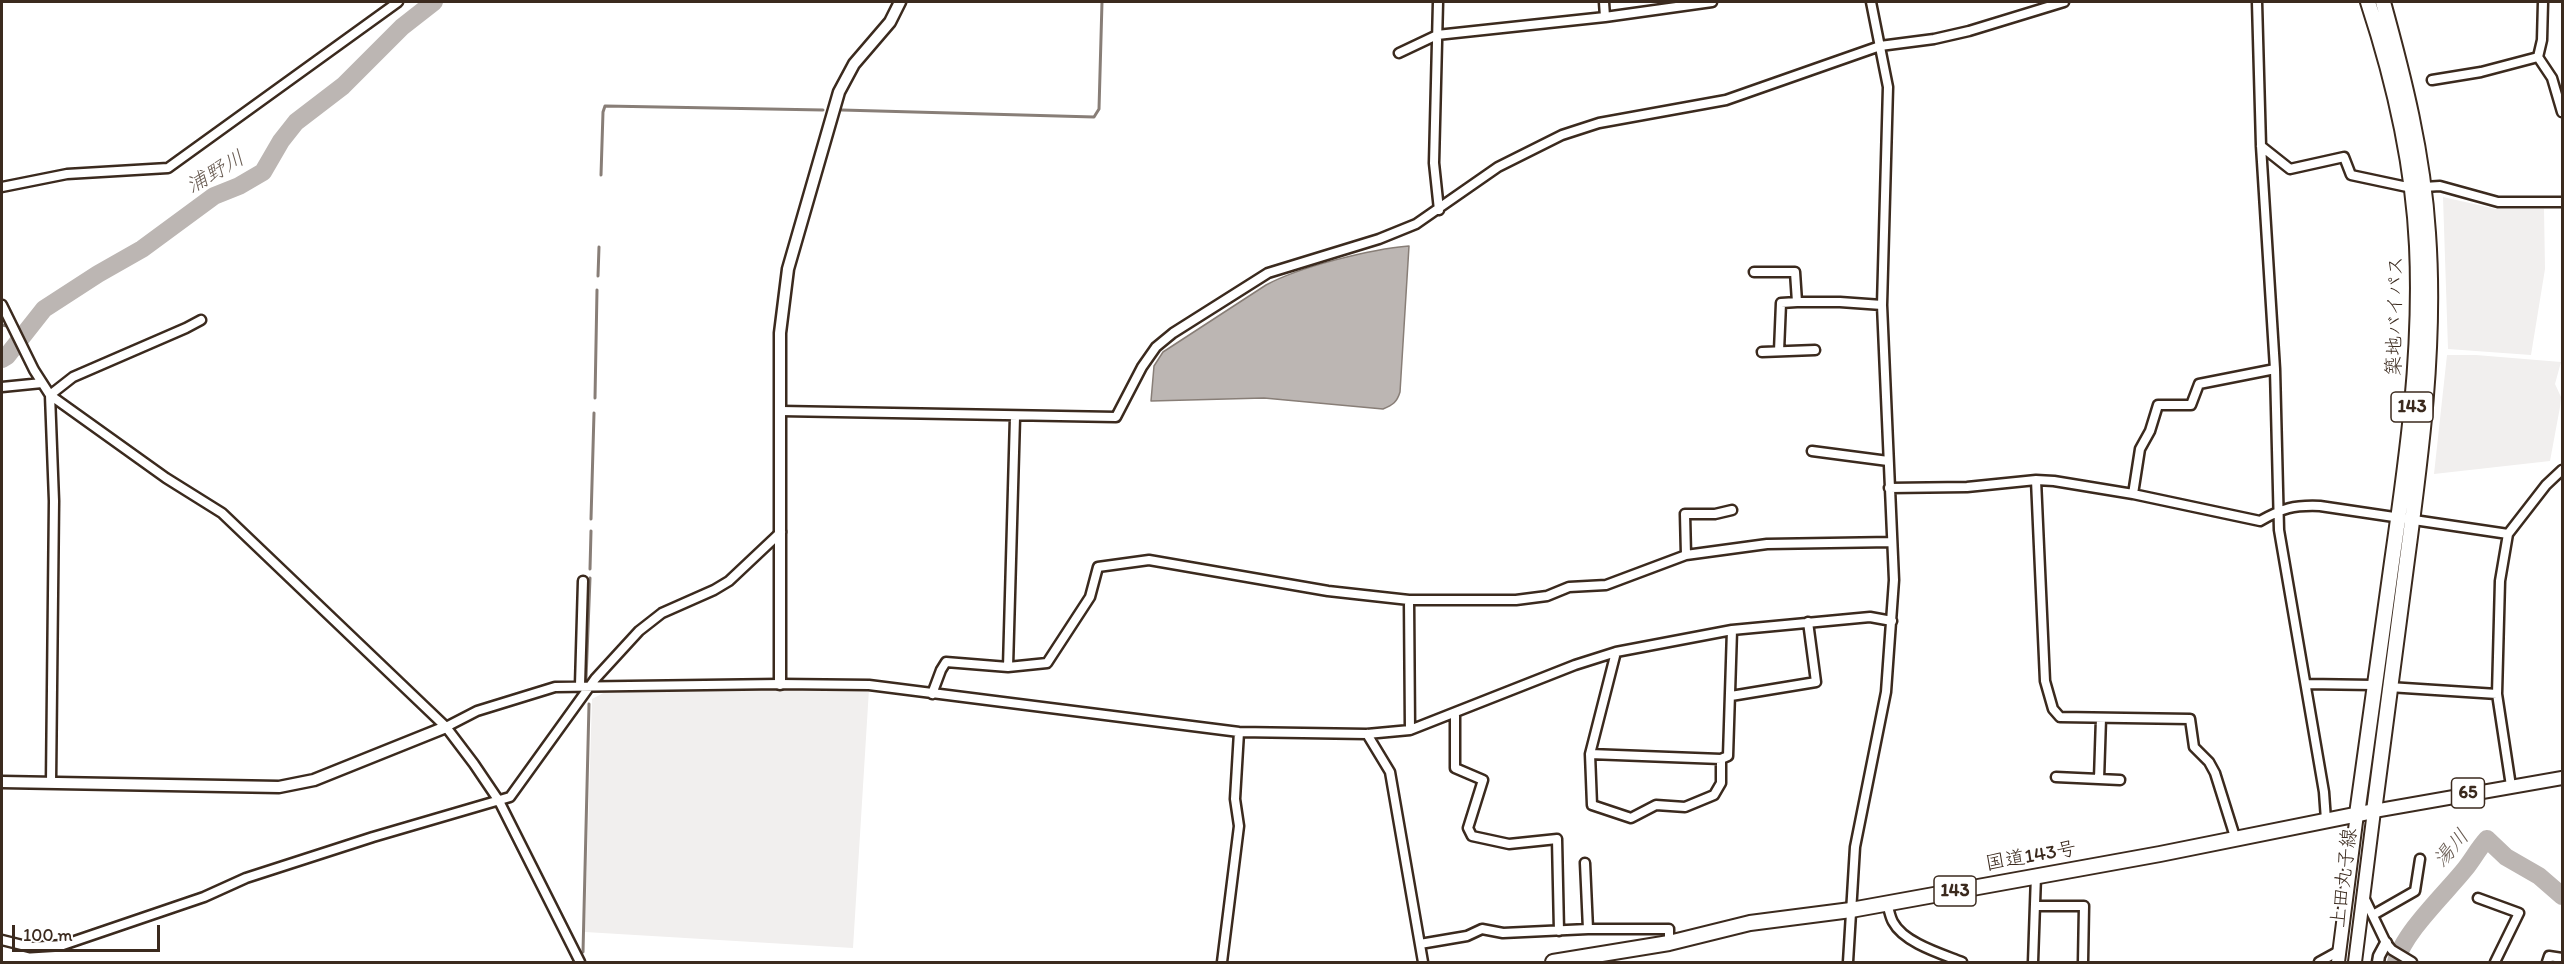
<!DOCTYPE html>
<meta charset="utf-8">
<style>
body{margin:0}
#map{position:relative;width:2564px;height:964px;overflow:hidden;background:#fff;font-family:Itim,sans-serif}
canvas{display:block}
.frame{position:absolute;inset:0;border:3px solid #3b2a1e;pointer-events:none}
.scale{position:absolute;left:12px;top:925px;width:148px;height:27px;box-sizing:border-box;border:3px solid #3b2a1e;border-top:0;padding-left:8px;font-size:18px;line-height:21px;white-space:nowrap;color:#3b2a1e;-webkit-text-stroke:4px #fff;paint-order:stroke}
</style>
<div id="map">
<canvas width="2564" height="964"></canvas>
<div class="frame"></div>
<div class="scale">100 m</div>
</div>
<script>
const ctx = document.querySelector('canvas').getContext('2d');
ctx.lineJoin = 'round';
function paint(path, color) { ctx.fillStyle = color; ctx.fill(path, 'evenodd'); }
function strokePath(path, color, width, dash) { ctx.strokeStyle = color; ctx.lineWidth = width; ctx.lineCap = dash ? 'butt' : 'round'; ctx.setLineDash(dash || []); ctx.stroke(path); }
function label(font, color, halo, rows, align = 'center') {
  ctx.font = font + ' Itim,"Klee One",sans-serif'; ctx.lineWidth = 5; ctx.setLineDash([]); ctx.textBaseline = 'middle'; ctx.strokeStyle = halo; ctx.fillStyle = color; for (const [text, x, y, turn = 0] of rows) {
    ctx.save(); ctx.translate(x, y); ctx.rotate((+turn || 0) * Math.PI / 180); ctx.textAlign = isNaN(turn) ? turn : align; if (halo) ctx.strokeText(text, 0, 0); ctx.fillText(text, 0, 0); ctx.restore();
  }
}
paint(new Path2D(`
 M2443,197L2496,209H2544L2545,269L2531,355L2448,349Z
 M2447,355H2476L2561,362L2555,384L2561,397L2560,407L2550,461L2434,474Z
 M869,689L853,948L585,932L592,699L609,690Z`), '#f1efee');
const water = new Path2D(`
 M1409,246L1400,392C1397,402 1393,405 1383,409L1264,398L1151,401L1154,366L1163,352L1266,285C1299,267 1371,249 1409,246Z`);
paint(water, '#bcb6b3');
strokePath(water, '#887e77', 1.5);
strokePath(new Path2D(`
 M842,110L1094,117L1099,109L1102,2
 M601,175L603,112L605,106L823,110
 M598,276L599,247
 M2,325L22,329L27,332
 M595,398L597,290
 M591,519L594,413
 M590,569L591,531
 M586,679L590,578
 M583,952L589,704`), '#887e77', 3);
strokePath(new Path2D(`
 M2,359L7,356L44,309L98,274L142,249L214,196L239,186L263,172L281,141L296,122L343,86L402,27L434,2
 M2396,962C2403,933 2445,894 2465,869C2473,859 2478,849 2487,839L2506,857L2539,876L2562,896`), '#bcb6b3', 18);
const minor = new Path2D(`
 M1438,2L1434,163L1439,210
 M1604,2L1605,17
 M2257,2L2261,146L2275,369L2279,530L2324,792L2326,820
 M2543,2L2542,40L2538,57L2552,78L2562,112
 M1399,53L1437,35L1605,17L1712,2
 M2432,80L2481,72L2538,57
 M2261,146L2290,169L2344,157L2351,175L2412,188
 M2,187L67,174L168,168L398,2
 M2424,187L2440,186L2498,202H2562
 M1754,272H1795L1797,302H1840L1882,305
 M2,305L34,370L50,395L166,478L222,513L446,727L474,764L499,801L580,962
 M1779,351L1781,303L1797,302
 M1762,352L1815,350
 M2,387L42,383
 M50,395L54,501L51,782
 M50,395L73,377L186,328L201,320
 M781,411L1116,417L1142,367L1156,347L1173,333L1268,273L1379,239L1416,224L1498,167L1562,135L1599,123L1726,100L1880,46L1934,39L1969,31L2064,2
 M1812,451L1888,461
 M2036,480L2045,681L2053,709L2060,717L2190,719L2194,747L2209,762L2215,773L2236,840
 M1889,488L1967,487L2036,480L2054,481L2133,494L2260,521C2283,508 2293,505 2320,506L2508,534
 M2133,494L2140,449L2150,431L2158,405H2191L2199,384L2275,369
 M1686,555L1685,514H1715L1732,510
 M1409,600L1410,730
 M1616,652L1590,754L1592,805L1631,818L1656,805L1685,807L1714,795L1721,783V759
 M1008,667L1015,417
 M2306,684L2374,685
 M580,685L583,581
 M2389,687L2497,694
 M932,694L941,670L946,662L1008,667L1047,663L1090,597L1098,567L1149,560L1328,591L1409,600H1516L1547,596L1569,587L1606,585L1686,555L1767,544L1892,542
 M1731,696L1816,682L1808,622
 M1455,713V768L1483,780L1468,828L1472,836L1509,844L1557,839L1559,931
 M446,727L477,711L555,687L780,684L869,685L1239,732L1367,734L1410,730L1575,665L1616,652L1732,630L1870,617L1892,621
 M1367,734L1390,772L1423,962
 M1590,754L1721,759L1728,756L1732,630
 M2056,777L2120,780
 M2099,779L2101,718
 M2511,786L2497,694L2500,581L2508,534L2546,485L2562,470
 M1585,863L1588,929
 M2363,895L2386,943L2392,950L2412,962
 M2478,898L2519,913L2495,962
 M1887,904C1889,909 1890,917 1893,922C1904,943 1942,954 1962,962
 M2036,906H2084L2083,962
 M2373,915L2415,891L2420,859
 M2,940L30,947L63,945L204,897L246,878L373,837L510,797L595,679L639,631L662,613L714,590L729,581L781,532
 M1420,944L1467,936L1482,929L1503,933L1588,929H1669V943
 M1222,962L1239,826L1235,799L1239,732
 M1848,962L1855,847L1886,692L1894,580L1882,305L1888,87L1871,2
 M2033,962L2036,875
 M2319,962L2339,951
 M2547,962L2549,956L2562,958`);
const tertiary = new Path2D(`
 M780,684V333L788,269L839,92L854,64L890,22L900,2
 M2,782L279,787L314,780L446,727
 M2378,962L2379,956L2386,943`);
const primary = new Path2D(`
 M2338,962L2357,814
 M2355,962L2374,811L2562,778`);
const trunk = new Path2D(`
 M2357,814C2368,730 2380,646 2392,562C2407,458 2422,352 2417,246C2413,162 2394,81 2368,2
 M1553,962L1669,943L1750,923L1851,910L2160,854L2374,811C2384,729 2395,648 2406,567C2421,456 2436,345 2428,233C2423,153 2404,78 2383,2`);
strokePath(minor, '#3b2a1e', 13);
strokePath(tertiary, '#3b2a1e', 15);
strokePath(primary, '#3b2a1e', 16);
strokePath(trunk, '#3b2a1e', 18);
strokePath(minor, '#fff', 8);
strokePath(tertiary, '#fff', 10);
strokePath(primary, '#fff', 12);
strokePath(trunk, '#fff', 14);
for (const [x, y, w] of [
 [2412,407,42],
 [2468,793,33],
 [1955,891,42]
]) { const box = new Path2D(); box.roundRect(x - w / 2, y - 15, w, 30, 4.5); ctx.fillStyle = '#fff'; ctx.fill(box); strokePath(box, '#3b2a1e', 1.5); }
label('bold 18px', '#3b2a1e', null, [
 ["143",2412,407],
 ["65",2468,793],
 ["143",1955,891]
]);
label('20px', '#3b2a1e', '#fff', [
 ["築地バイパス",2396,316,-89],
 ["国道143号",2031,857,-10],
 ["上田丸子線",2345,878,-83]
]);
label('italic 21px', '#685b52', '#fff', [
 ["浦野川",216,173,-30],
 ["湯川",2452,849,-49]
]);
</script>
